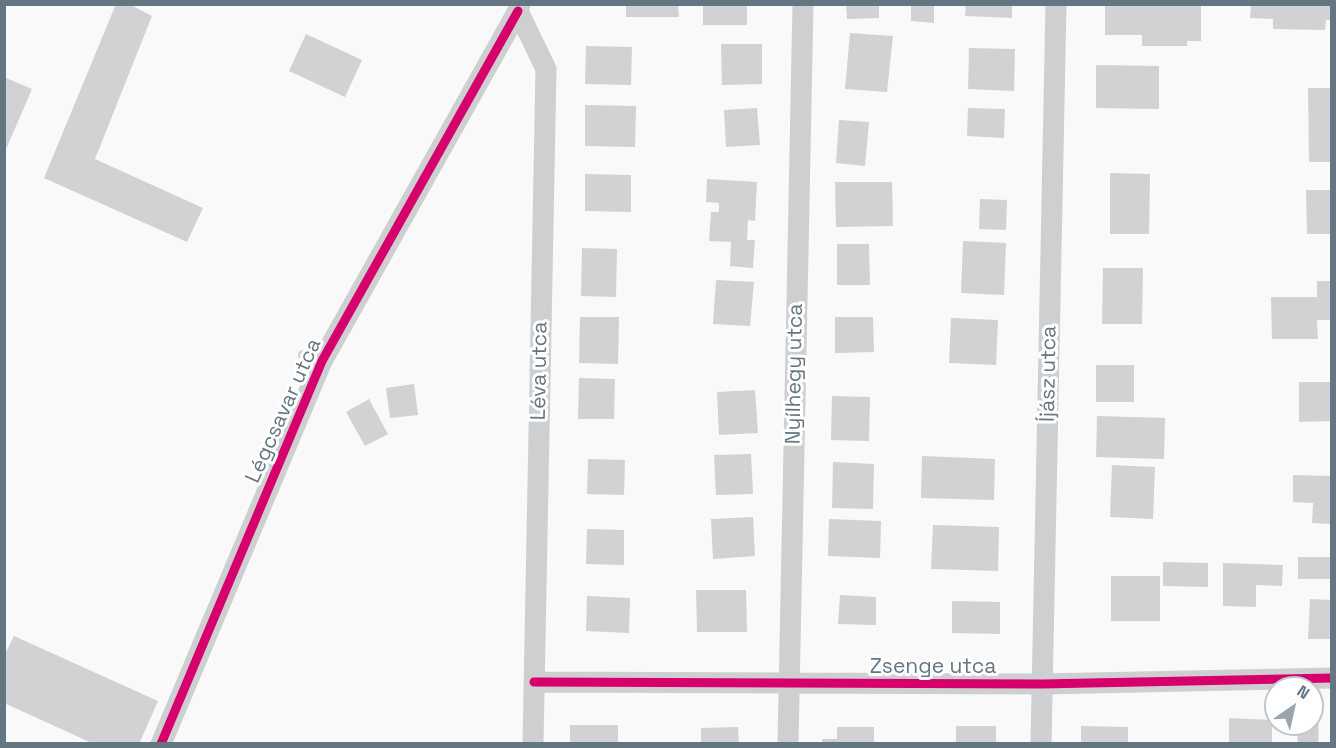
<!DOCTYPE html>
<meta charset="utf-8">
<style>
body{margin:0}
#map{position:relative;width:1336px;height:748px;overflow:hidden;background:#f9f9f9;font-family:"Space Grotesk",sans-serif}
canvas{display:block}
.frame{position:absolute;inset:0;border:6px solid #657683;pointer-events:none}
.north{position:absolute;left:1264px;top:676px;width:60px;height:60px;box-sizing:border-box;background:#fff;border:2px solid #c1c8cd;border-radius:50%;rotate:34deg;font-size:16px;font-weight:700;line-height:24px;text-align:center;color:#657683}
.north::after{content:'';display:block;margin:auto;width:21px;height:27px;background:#99a4ac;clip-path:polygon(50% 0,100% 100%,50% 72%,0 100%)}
</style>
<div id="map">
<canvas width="1336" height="748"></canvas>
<div class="frame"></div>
<div class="north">N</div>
</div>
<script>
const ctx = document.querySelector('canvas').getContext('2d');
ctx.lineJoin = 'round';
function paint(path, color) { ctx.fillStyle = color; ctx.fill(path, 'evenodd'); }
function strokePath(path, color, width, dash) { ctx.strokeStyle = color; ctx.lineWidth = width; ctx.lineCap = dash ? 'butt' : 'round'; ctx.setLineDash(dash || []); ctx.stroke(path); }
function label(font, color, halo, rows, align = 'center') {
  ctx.font = font + ' "Space Grotesk",sans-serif'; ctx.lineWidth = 6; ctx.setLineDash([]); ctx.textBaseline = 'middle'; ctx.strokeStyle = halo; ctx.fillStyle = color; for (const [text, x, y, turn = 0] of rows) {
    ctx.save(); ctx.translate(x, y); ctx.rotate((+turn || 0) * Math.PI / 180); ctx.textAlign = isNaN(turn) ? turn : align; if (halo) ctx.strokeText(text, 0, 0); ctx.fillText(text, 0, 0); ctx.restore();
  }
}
paint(new Path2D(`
 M116,4H129L152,16L95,159L203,208L187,242L44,178Z
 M626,4H678L679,17H626Z
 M703,4H747V25H703Z
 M846,4H879V18L847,19Z
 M966,4H1012V18L965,16Z
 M1105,4H1201V41H1187V46H1142V35H1105Z
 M911,5H934V23L911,21Z
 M1251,5H1332V20H1326L1325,30L1273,29V19L1250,18Z
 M850,33L893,36L887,92L845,89Z
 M306,34L362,60L345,97L289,71Z
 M721,44H762V84L722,85Z
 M586,46L632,47L631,85L585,84Z
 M969,48L1015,49L1014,91L968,89Z
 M1096,65L1159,66V109L1096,108Z
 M4,77L32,89L4,154Z
 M1308,88H1332V162H1309Z
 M585,105L636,106L635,147L585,146Z
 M757,108L760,145L726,147L724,110Z
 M968,108L1005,109L1004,138L967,136Z
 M839,120L869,122L865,166L836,163Z
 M1110,173L1150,174L1149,234H1110Z
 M585,174L631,175V212L585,211Z
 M707,179L757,182L755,221L748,220L747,240H755L753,268L730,266L731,242L709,241L711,212H719V203L706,202Z
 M835,182H892L893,226L836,227Z
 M1306,190H1332V234H1307Z
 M980,199L1007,200L1006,230L979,229Z
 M963,241L1006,243L1004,295L961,293Z
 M837,244H869L870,285H837Z
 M582,248L617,249L616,297L581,296Z
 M1103,268H1143L1142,324H1102Z
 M716,280L754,282L750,326L713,324Z
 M1317,281H1332V320H1317L1318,339H1272L1271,297H1317Z
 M580,317H619L618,364L579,363Z
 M835,317H873L874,352L835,353Z
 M951,318L998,320L996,365L949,363Z
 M1096,365H1134V402H1096Z
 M579,378L615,379L614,419H578Z
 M1299,382H1332V421L1299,422Z
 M414,384L418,415L390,418L386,388Z
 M755,390L758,433L719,435L717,392Z
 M832,396L870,397L869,441L831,440Z
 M369,399L388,434L365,446L346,412Z
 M1097,416L1165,418L1164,459L1096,457Z
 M751,454L753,494L716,495L714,455Z
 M922,456L995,459L994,500L921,498Z
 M588,459L625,460L624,495L587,494Z
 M833,462L874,464L873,509L832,508Z
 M1112,465L1155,467L1153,519L1110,517Z
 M1293,475L1332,476V524L1312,523L1313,503L1293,502Z
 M753,517L755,556L713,559L711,519Z
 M829,519L881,521L880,558L828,556Z
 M933,525L999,527L998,571L931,569Z
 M587,529L624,530V565L586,564Z
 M1298,557H1332V579H1298Z
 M1163,562L1208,563V587L1163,586Z
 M1223,563L1283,565L1282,586L1256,585V607L1223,606Z
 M1111,576H1160V621H1111Z
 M696,590H746L747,632H697Z
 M840,595L876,597V625L838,624Z
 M587,596L630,598L629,633L586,631Z
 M1310,599L1332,600V639H1308Z
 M952,601L1000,602V634L952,633Z
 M14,636L158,701L139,744H94L4,703V656Z
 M1229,718L1272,720V744H1229Z
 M570,725H618V744H570Z
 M956,726H996V744H956Z
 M1081,726L1128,727V744H1081Z
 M738,727L739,744H701V728Z
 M837,727H874V744H822V739H837Z`), '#d0d2d3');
strokePath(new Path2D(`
 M303,355L322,361`), '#cecfd0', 10);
strokePath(new Path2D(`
 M520,4L518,11L546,69L533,744
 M534,682L1042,684L1332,678
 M161,744L322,361L518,11
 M788,744L803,4
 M1041,744L1056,4
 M1308,744V724`), '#cecfd0', 21);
strokePath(new Path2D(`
 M534,682L1042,684L1332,678
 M161,744L322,361L518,11`), '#d6006c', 9);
label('21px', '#657683', '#fff', [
 ["Léva utca",540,371,-89],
 ["Nyílhegy utca",795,374,-89],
 ["Íjász utca",1049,374,-89],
 ["Légcsavar utca",284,411,-66],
 ["Zsenge utca",933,667]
]);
</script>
